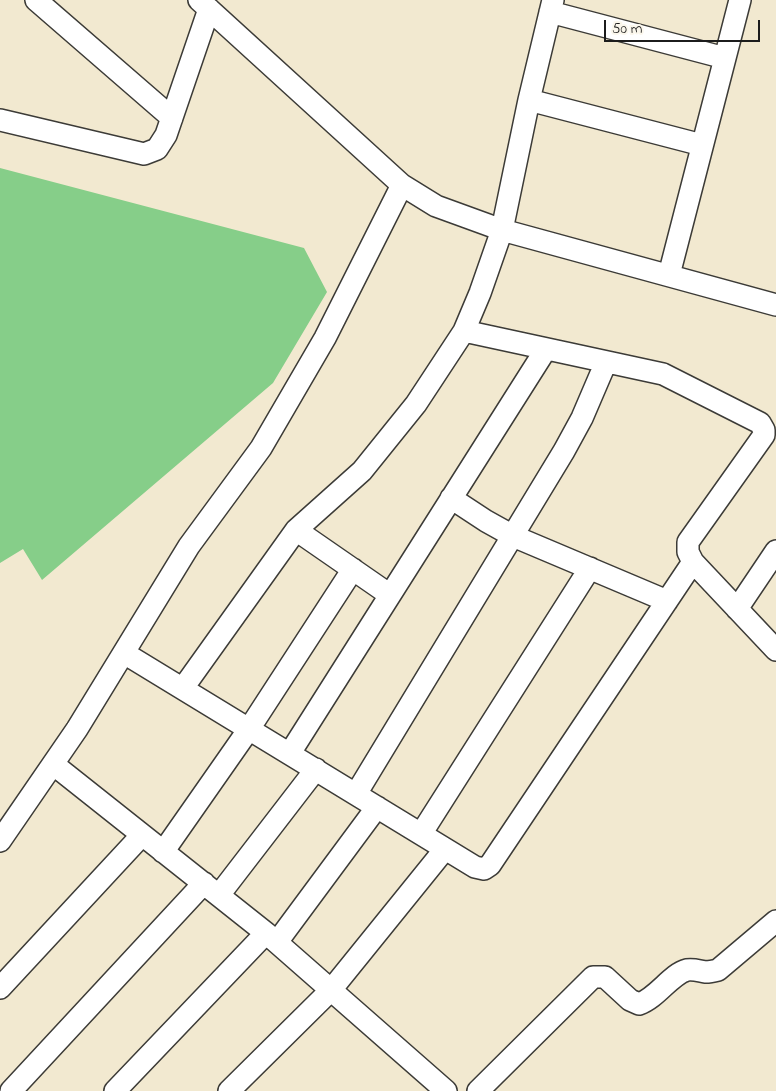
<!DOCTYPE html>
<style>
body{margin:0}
#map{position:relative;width:776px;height:1091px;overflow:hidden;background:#f2e9d0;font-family:"Indie Flower",sans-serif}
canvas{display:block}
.scale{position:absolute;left:604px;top:20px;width:156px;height:22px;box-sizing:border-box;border:2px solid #1c1c1c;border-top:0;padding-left:6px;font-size:15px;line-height:18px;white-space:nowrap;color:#1c1c1c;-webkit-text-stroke:4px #fbf7ec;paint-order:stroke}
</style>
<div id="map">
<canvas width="776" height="1091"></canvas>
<div class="scale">50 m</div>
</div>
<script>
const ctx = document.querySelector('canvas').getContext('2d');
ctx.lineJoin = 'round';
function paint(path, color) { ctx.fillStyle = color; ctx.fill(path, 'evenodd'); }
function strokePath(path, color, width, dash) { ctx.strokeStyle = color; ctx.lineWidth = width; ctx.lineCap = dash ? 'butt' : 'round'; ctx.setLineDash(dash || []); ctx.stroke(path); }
paint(new Path2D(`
 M0,168L304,248L327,292L273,383L42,580L23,549L0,563Z`), '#86ce89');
const street = new Path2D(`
 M36,0L172,118
 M199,0L402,185L436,206L502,230L776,305
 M550,12L725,58
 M529,100L702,145
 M0,120L144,154L157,149L166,135L209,9
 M669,275L740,0
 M464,331L663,374L760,423L764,430V435L688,542V552L693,562L776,650
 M451,498L486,521L513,536L667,601
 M296,530L390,595
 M737,609L776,551
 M124,653L475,867L484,869L490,865L693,562
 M183,688L296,530L362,471L416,404L464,331L480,293L502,230L529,100L553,0
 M290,753L546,349
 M53,764L266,933L446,1091
 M356,794L564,451L582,418L606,362
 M421,834L590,568
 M0,841L77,729L189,546L261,448L325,338L402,185
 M163,852L249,729L353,569
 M219,895L316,769
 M277,942L377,807
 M0,988L142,835
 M11,1091L204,883
 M115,1091L266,933
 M229,1091L331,990L445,849
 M478,1091L593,977H605L630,1000L639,1004C657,998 671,974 687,970C694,969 699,971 706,972C710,972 714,971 718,970L776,921`);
strokePath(street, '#3c3b37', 24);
strokePath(street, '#fff', 21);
</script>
